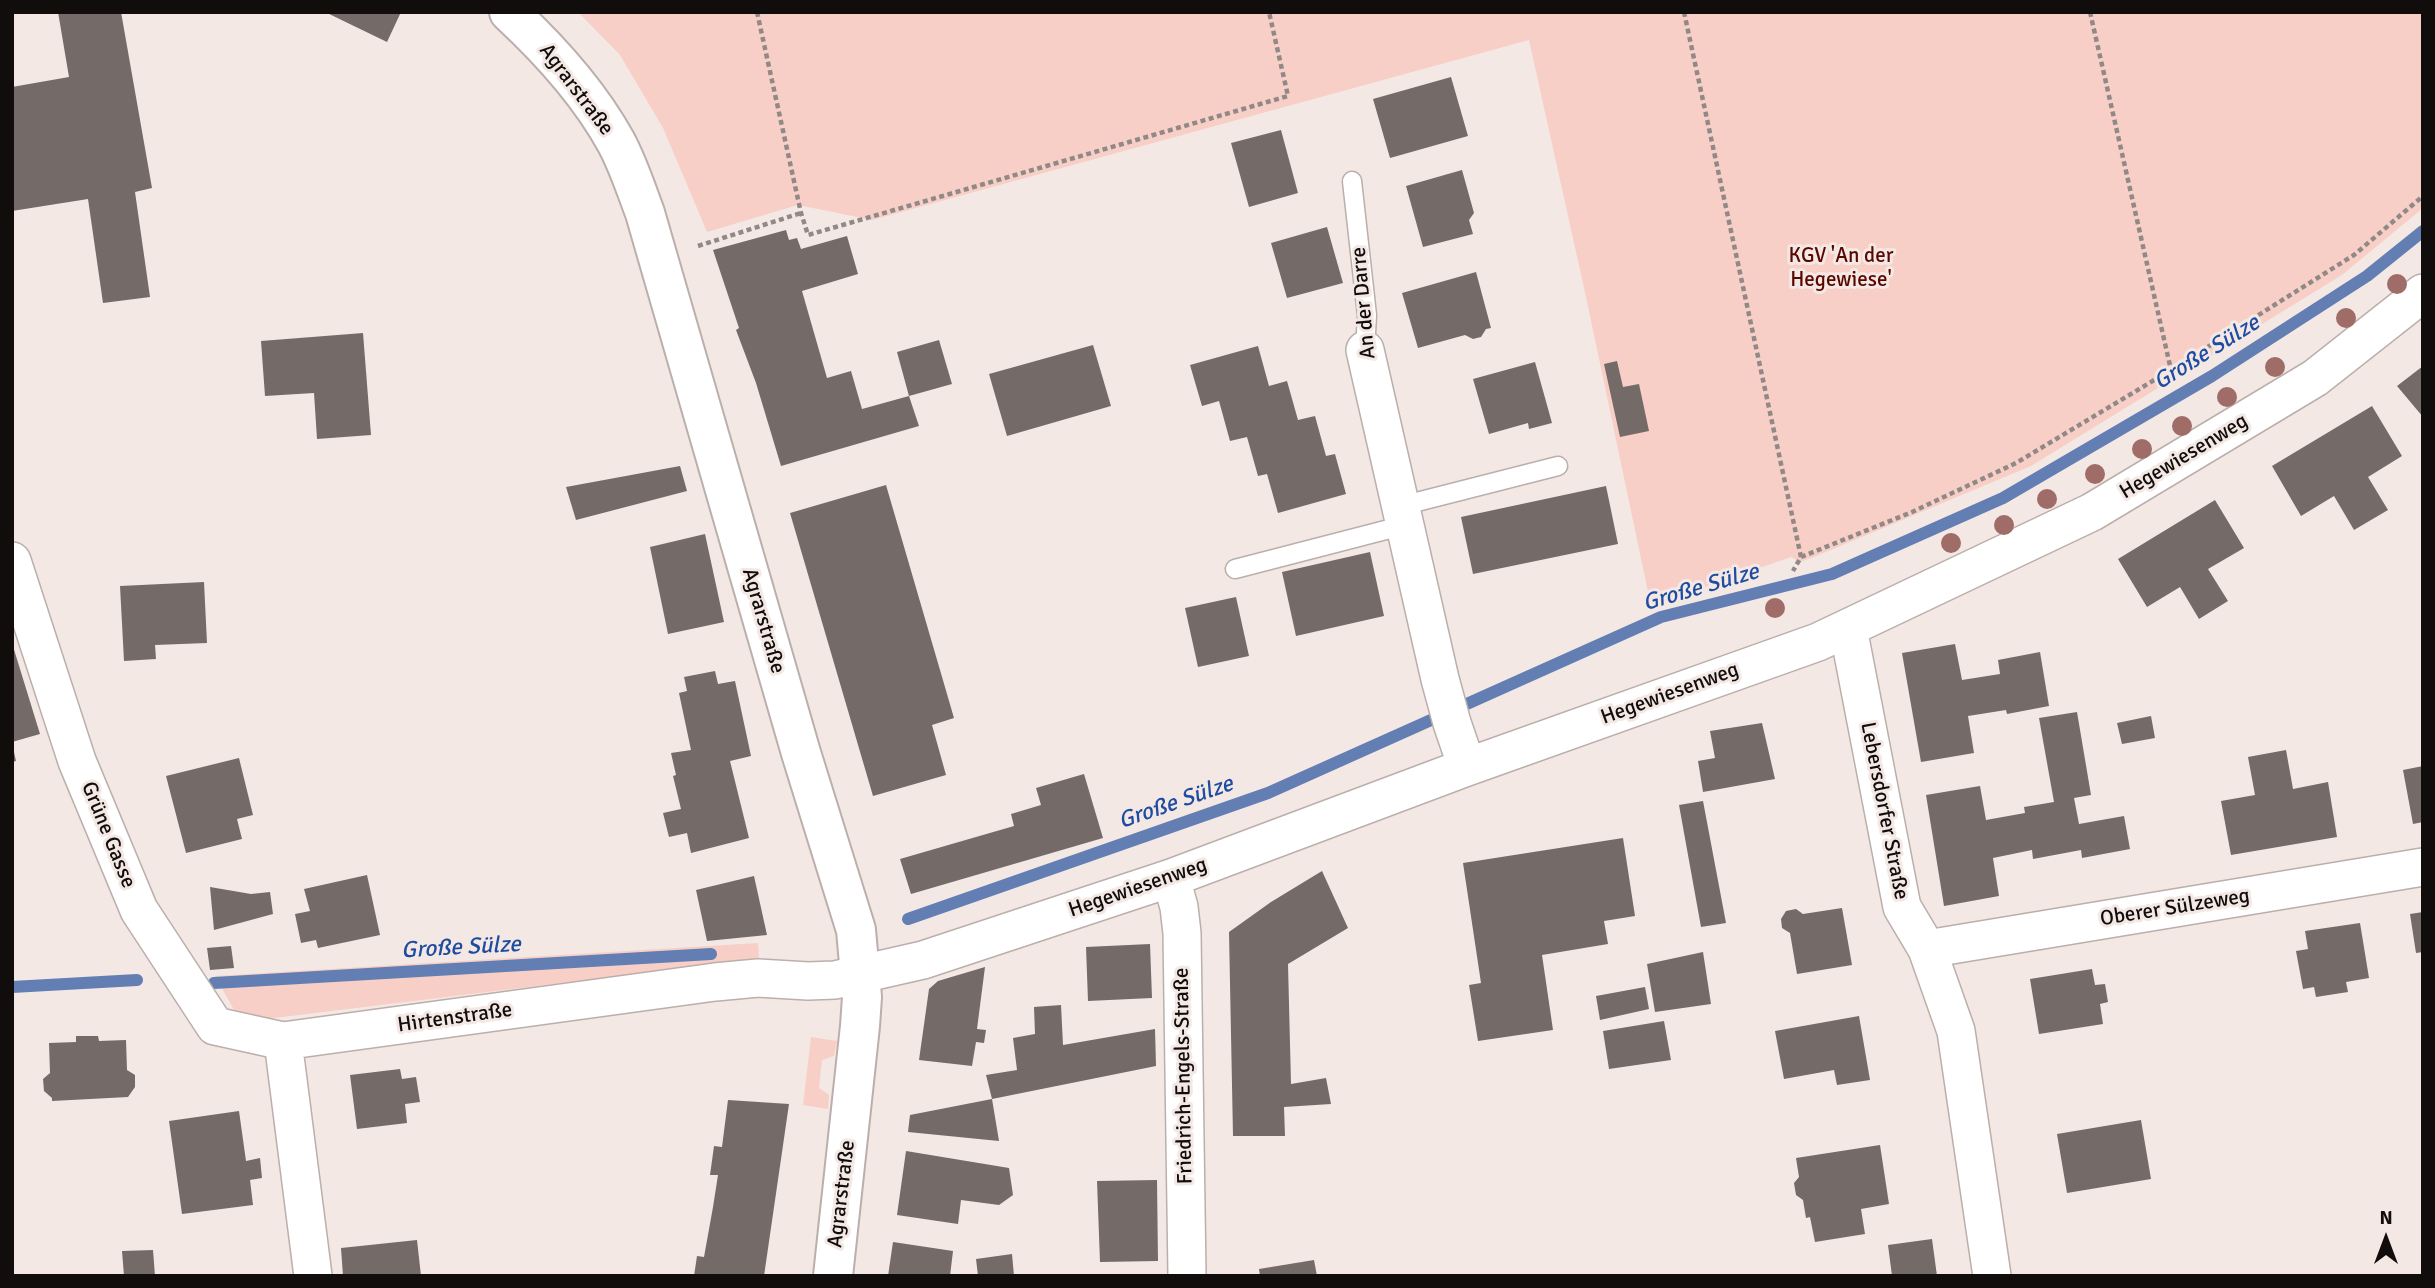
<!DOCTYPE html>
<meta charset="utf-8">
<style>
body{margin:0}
#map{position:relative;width:2435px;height:1288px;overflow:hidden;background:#f4e8e5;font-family:Signika,sans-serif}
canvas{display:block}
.frame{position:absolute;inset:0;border:14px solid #110d0c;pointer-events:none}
.north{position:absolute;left:2351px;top:1204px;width:70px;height:70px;-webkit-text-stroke:5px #f4e8e5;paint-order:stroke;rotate:0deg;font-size:19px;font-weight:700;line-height:28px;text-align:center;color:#110d0c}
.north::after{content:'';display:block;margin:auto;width:24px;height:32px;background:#110d0c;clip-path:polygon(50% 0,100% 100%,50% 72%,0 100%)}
</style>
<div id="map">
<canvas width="2435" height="1288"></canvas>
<div class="frame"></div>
<div class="north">N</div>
</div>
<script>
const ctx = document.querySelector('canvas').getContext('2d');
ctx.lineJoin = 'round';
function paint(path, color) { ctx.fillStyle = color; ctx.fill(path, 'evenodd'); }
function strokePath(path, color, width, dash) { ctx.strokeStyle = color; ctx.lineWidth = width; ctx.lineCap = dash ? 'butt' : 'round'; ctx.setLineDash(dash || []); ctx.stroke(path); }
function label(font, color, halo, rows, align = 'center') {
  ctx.font = font + ' Signika,sans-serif'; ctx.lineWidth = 6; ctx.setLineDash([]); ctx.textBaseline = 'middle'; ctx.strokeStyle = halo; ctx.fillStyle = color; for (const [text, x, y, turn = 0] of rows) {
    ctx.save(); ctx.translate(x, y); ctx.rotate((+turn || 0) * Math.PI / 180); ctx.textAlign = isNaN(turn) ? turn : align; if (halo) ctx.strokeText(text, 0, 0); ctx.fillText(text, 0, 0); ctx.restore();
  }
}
paint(new Path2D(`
 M578,12H2423V208L2342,275L2031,466L1814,557L1800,562L1791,557L1651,606L1586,297L1529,40L872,220L798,205L707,232L663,128L620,55Z
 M758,943L759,959L266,1019L238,1017L215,976Z
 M811,1037L837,1041L834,1056L822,1060L819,1088L829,1095L828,1109L803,1105Z`), '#f8cfc6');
strokePath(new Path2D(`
 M908,919L1268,793L1661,617L1832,574L2003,498L2212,376L2367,276L2423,231
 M214,983L711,954
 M12,987L137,980`), '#637eb2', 12);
paint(new Path2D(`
 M58,12H121L152,188L135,192L150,297L103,303L88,199L12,211V87L69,77Z
 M325,12H401L387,42Z
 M1451,77L1468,136L1390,158L1373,99Z
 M1281,130L1298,193L1249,207L1231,143Z
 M1462,170L1474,213L1469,220L1473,234L1423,247L1406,186Z
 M1327,227L1343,283L1287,298L1271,243Z
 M786,230L789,240L797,238L801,249L847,236L858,274L802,291L827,378L851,371L862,409L909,396L919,426L781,466L756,383L736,330L739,328L713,250Z
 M1476,272L1491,328L1486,329L1481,337L1473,339L1465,335L1418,348L1402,293Z
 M363,333L371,435L317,439L314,393L265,396L261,341Z
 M939,340L952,384L909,396L897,352Z
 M1093,345L1111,406L1007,436L989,374Z
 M1258,346L1269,386L1287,381L1298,420L1315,416L1326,456L1335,454L1346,494L1278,513L1267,474L1258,476L1247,437L1230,441L1219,401L1202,406L1190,365Z
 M1617,361L1623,387L1639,384L1649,431L1620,437L1604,364Z
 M1535,362L1552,423L1529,429L1528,423L1489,434L1473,379Z
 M2423,366V417L2397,386Z
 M2372,406L2402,456L2368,477L2388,510L2354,530L2334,496L2301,516L2272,466Z
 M680,466L687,491L576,520L566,487Z
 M886,485L954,718L932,725L946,775L873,796L790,513Z
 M1606,486L1618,544L1473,574L1461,517Z
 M2215,500L2244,548L2208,569L2228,601L2199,619L2180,587L2147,607L2118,559Z
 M705,534L724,622L668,634L650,547Z
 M1370,552L1384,616L1296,636L1282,572Z
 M204,582L207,643L155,645L156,659L124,661L120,586Z
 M1236,597L1249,656L1198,667L1185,608Z
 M12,643L40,734L12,742Z
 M1955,644L1962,680L2000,674L1998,660L2040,652L2049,706L2007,714L2006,710L1968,716L1974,753L1921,762L1902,653Z
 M715,671L718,684L735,681L751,756L730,761L749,838L691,853L687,833L669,837L663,813L681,809L673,776L676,775L671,753L691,750L679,693L687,691L684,677Z
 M2077,712L2091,795L2074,798L2079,824L2124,816L2130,849L2082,858L2081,850L2033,859L2032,850L1993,858L1999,896L1944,906L1926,795L1980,786L1986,820L2025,813L2024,807L2054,802L2039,718Z
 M2151,716L2155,738L2122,744L2117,723Z
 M1762,723L1775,779L1703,792L1698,761L1715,758L1710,731Z
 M12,743L16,761L12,762Z
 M2286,750L2293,789L2328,782L2337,837L2231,855L2221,801L2255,795L2248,757Z
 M239,758L253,815L237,819L242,839L186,853L166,776Z
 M2423,766V822L2413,824L2403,770Z
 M1084,774L1103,838L911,894L900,859L1014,826L1011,814L1041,805L1036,788Z
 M1703,801L1726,923L1701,927L1679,805Z
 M1623,838L1635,916L1604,921L1608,944L1542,955L1553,1030L1478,1041L1469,985L1481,983L1463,863Z
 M1322,871L1348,928L1288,964L1291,1084L1326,1078L1331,1104L1284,1107L1285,1136H1233L1229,932L1271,902Z
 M367,875L380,935L318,948L316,940L301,943L295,914L310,911L304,889Z
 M754,876L767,935L707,941L696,890Z
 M210,887L251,894L270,892L273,914L214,930Z
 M1842,908L1852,965L1797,974L1790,933L1782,928L1781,919L1786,911L1796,909L1803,914Z
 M2423,912V952L2416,953L2410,914Z
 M2360,923L2369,978L2346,982L2348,992L2316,997L2314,987L2303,989L2296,951L2308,949L2305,931Z
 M1150,944L1152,998L1088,1001L1086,947Z
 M231,946L234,968L210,970L207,948Z
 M1703,952L1711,1004L1655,1012L1647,964Z
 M985,967L977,1029L986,1030L984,1043L976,1042L972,1066L919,1060L929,989L938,981Z
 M2092,969L2095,985L2105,984L2108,1002L2100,1004L2103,1024L2039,1034L2030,979Z
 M1645,987L1649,1009L1600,1020L1596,996Z
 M1061,1005L1063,1045L1155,1029L1156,1066L992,1099L999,1141L908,1132L910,1115L992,1099L986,1075L1017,1070L1013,1038L1035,1034L1034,1007Z
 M1859,1016L1870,1080L1837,1085L1834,1070L1784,1079L1775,1031Z
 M1664,1021L1671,1060L1609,1069L1603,1031Z
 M76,1036H98L99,1041L126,1040L127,1070L135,1075V1087L128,1097L52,1101V1098L44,1091L43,1079L50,1073L49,1043L76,1042Z
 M400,1069L402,1079L416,1077L420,1102L405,1104L407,1123L357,1129L350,1075Z
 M728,1100L789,1104L764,1276H694L697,1256L704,1257L713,1207L718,1175H710L711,1168L714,1146L722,1147Z
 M239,1111L246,1161L260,1158L262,1178L250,1180L253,1205L182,1214L169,1121Z
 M2141,1120L2151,1179L2067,1193L2057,1134Z
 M1880,1145L1889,1204L1861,1209L1865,1234L1815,1242L1810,1217L1806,1218L1803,1200L1796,1195L1794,1183L1799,1177L1796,1158Z
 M906,1151L1009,1168L1013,1195L999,1205L961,1200L958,1224L897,1215Z
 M1157,1180L1158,1261L1100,1262L1097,1181Z
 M1932,1239L1937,1276H1892L1888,1245Z
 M417,1240L421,1276H343L341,1248Z
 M893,1242L953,1251L950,1276H888Z
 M153,1250L155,1276H124L122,1251Z
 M1012,1254L1014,1276H978L976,1259Z
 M1314,1260L1317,1276H1260L1259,1269Z`), '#746a67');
const service = new Path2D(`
 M1352,181L1367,315L1365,350
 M1401,506L1558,466
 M1235,569L1405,525`);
const minor = new Path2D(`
 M1365,350L1440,679L1452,723L1467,767
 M12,561L77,761L139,910L215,1026L283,1041L715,982L758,978L808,981L835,980L923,960L1171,878L1467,767L1818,642L2092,512L2315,378L2423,293
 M1848,628L1902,907L1927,949L1956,1031L1992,1276
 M1171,878L1179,907L1182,933L1187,1276
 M1927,949L2423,867
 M283,1041L313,1276`);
const secondary = new Path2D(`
 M509,12C550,50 589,93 616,142C628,164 636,189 645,213L801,753L856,930L862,997L860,1026L833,1276`);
strokePath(service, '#bbafac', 21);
strokePath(minor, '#bbafac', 40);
strokePath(secondary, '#bbafac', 42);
strokePath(new Path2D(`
 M757,12L801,213L808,235L1288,96L1269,12
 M1684,12L1801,557L1793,571
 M2090,12L2171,370
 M698,246L801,213
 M1801,557L1912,512L2016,463L2171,370L2354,255L2423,196`), '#918987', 4.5, [5, 3.5]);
strokePath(service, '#fff', 18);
strokePath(minor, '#fff', 37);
strokePath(secondary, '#fff', 38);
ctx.fillStyle = '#9f6c67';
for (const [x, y] of [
 [2397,284],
 [2346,318],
 [2275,367],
 [2227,397],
 [2182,426],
 [2142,449],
 [2095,474],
 [2047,499],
 [2004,525],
 [1951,543],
 [1775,608]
]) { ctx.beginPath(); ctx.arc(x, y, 10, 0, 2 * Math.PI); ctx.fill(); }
label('21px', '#110d0c', '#f4e8e5', [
 ["Agrarstraße",576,90,53],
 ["An der Darre",1364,303,-95],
 ["Hegewiesenweg",2184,457,-31],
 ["Agrarstraße",763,621,74],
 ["Hegewiesenweg",1670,694,-20],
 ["Lebersdorfer Straße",1884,811,79],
 ["Grüne Gasse",108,835,68],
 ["Hegewiesenweg",1138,888,-19],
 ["Oberer Sülzeweg",2175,908,-9],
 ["Hirtenstraße",455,1018,-8],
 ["Friedrich-Engels-Straße",1184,1076,-91],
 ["Agrarstraße",842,1194,-83]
]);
label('21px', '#5a0700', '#f4e8e5', [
 ["KGV 'An der",1841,256],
 ["Hegewiese'",1841,280]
]);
label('italic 23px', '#1e4ca0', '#f4e8e5', [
 ["Große Sülze",2207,353,-32],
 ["Große Sülze",1701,588,-16],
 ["Große Sülze",1176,803,-19],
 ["Große Sülze",461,948,-3]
]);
</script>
